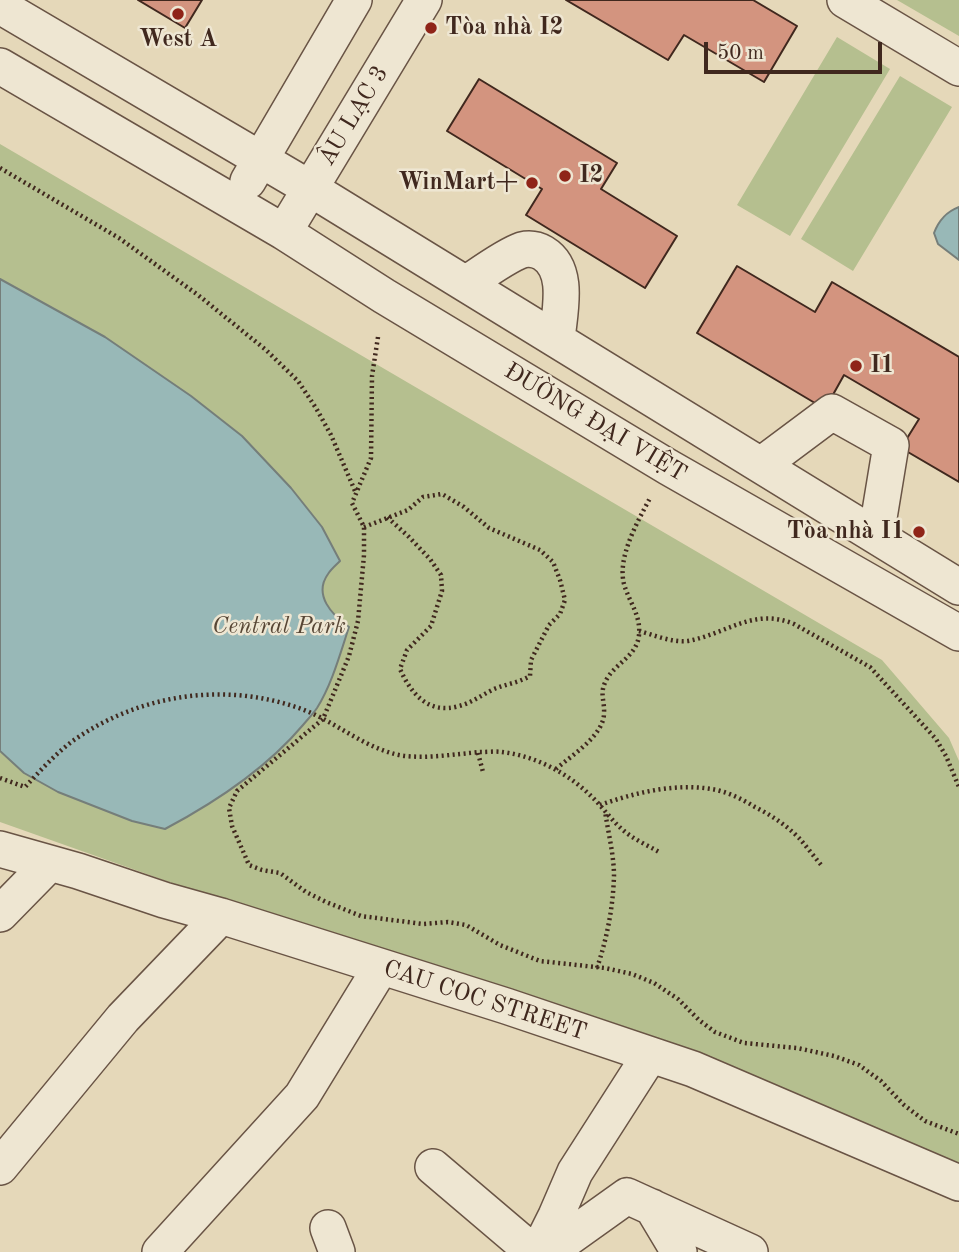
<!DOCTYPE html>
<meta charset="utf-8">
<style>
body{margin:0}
#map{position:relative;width:959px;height:1252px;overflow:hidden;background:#e5d8b9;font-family:"Old Standard TT",serif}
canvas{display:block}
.scale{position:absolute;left:704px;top:42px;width:178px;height:32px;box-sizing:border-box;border:4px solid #40281e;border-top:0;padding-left:9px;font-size:21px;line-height:24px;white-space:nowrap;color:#40281e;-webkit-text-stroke:5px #eee6d2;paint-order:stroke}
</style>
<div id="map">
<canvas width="959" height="1252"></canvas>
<div class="scale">50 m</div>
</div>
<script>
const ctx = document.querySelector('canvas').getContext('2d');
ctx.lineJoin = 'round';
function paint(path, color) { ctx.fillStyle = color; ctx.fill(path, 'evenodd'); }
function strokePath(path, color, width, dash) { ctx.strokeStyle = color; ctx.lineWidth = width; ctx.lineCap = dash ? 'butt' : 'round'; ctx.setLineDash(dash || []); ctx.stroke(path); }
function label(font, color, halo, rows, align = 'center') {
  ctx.font = font + ' "Old Standard TT",serif'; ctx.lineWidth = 5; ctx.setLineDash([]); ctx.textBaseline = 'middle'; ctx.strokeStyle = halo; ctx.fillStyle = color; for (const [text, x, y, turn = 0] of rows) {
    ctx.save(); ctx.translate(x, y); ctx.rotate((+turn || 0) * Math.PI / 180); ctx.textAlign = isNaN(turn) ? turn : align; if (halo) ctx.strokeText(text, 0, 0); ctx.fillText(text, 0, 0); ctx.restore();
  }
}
paint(new Path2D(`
 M897,0H959V36Z
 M837,37L890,69L790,236L737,205Z
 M900,76L952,107L853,271L801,239Z
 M0,144L882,660L949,738L959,761V1178L359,945L172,883L0,822Z`), '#b5bf8f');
const water = new Path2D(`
 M959,207V260L938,244L934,233C939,220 946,212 959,207Z
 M0,279L105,337L191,396L242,436L291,488L322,527L340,561C336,565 331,569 328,574C313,595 332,615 349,627C340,654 332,684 317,708C313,714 308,719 303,725C266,769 216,802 165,829L132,821L58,792L24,773L0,751Z`);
paint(water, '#98b8b7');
strokePath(water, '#757e7a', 2);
const building = new Path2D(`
 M138,0H202L185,28Z
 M566,0H753L797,26L764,82L684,35L668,60Z
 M479,79L617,163L601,189L677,236L645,288L526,215L542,189L447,131Z
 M737,266L815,312L832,282L959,357V482L901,448L919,419L844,375L825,409L697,333Z`);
paint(building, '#d3947f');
strokePath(building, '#40281e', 2);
const minor = new Path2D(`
 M845,0L959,68
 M0,6L311,189L959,587
 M0,66L284,232L384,296L668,467L959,633
 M248,181L354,0
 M284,232L424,0
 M466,284C481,274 505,256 522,250C530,248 536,249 543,253C571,270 559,313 557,340
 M761,465L832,412L891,445L876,536
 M0,849L78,871L164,900L221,916L506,1006L693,1069L959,1183
 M0,914L49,864
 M0,1167L123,1018L221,916
 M433,1167L533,1252
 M652,1207L679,1252
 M556,1216L564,1241L627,1196L750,1252
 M328,1228L337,1252
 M160,1252L302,1096L381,967
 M538,1252L556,1216L575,1172L650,1055`);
strokePath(minor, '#695445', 38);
strokePath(new Path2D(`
 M0,168L119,238L198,295L266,350L298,381L316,408L331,435L355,491
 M378,337L372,376L371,458L352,503L364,527V555L358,621L349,656L333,695L323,719L237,791L229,808L232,826L249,865L262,870L280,873L306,892L326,902L361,916L423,924L448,922L466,925L500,945L540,961L605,968L632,974L654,983L678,999L699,1020L715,1032L744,1043L797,1048L834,1056L859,1065L881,1081L904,1105L925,1121L959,1134
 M364,527L408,510L423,497L442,494L464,507L489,528L540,550L553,562L560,580L565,600L560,614L549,625L531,660L530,676C518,683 506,684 494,689C482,695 471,703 459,706C429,715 411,694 400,669L407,650L431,626L442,591L441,575L430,559L409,537L387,517
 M639,631C654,635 673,643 688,641C726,634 754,607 794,624L870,667L936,739L946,756L959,787
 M478,753L483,772
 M556,769C572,755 603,736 604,714C605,699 598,693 608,677C618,662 637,655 639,635C641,615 629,602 624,584C617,557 638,521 650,498
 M0,778L25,787C40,771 56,753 74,740C139,695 221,682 296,707C330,718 357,743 391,753C416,761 454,754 481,752C487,752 495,751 502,752C535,756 566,772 590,795C602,806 611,820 623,830C633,839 647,845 659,852
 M600,805C634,793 674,783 711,789C726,791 742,799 755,807C771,815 786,825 799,838C807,847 815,858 823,867
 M597,968C607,938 613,908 614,876C614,855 608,832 605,811`), '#40281e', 4.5, [2, 3.5]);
strokePath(minor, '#eee6d2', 35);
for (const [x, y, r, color] of [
 [178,14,7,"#8f2418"],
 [431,28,7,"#8f2418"],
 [565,176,7,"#8f2418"],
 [532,183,7,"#8f2418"],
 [856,366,7,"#8f2418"],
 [919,532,7,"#8f2418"]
]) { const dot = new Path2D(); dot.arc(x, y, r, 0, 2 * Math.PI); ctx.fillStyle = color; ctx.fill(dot); strokePath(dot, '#eee6d2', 2.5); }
label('bold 24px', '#40281e', '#eee6d2', [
 ["Tòa nhà I2",445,28],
 ["West A",178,40,"center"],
 ["I2",579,176],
 ["WinMart+",518,183,"right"],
 ["I1",870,366],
 ["Tòa nhà I1",905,532,"right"]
], 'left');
label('24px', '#40281e', '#eee6d2', [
 ["ÂU LẠC 3",354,116,-59],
 ["ĐƯỜNG ĐẠI VIỆT",595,423,31],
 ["CAU COC STREET",485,1001,18]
]);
label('italic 24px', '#574635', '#eee6d2', [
 ["Central Park",279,627]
]);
</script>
